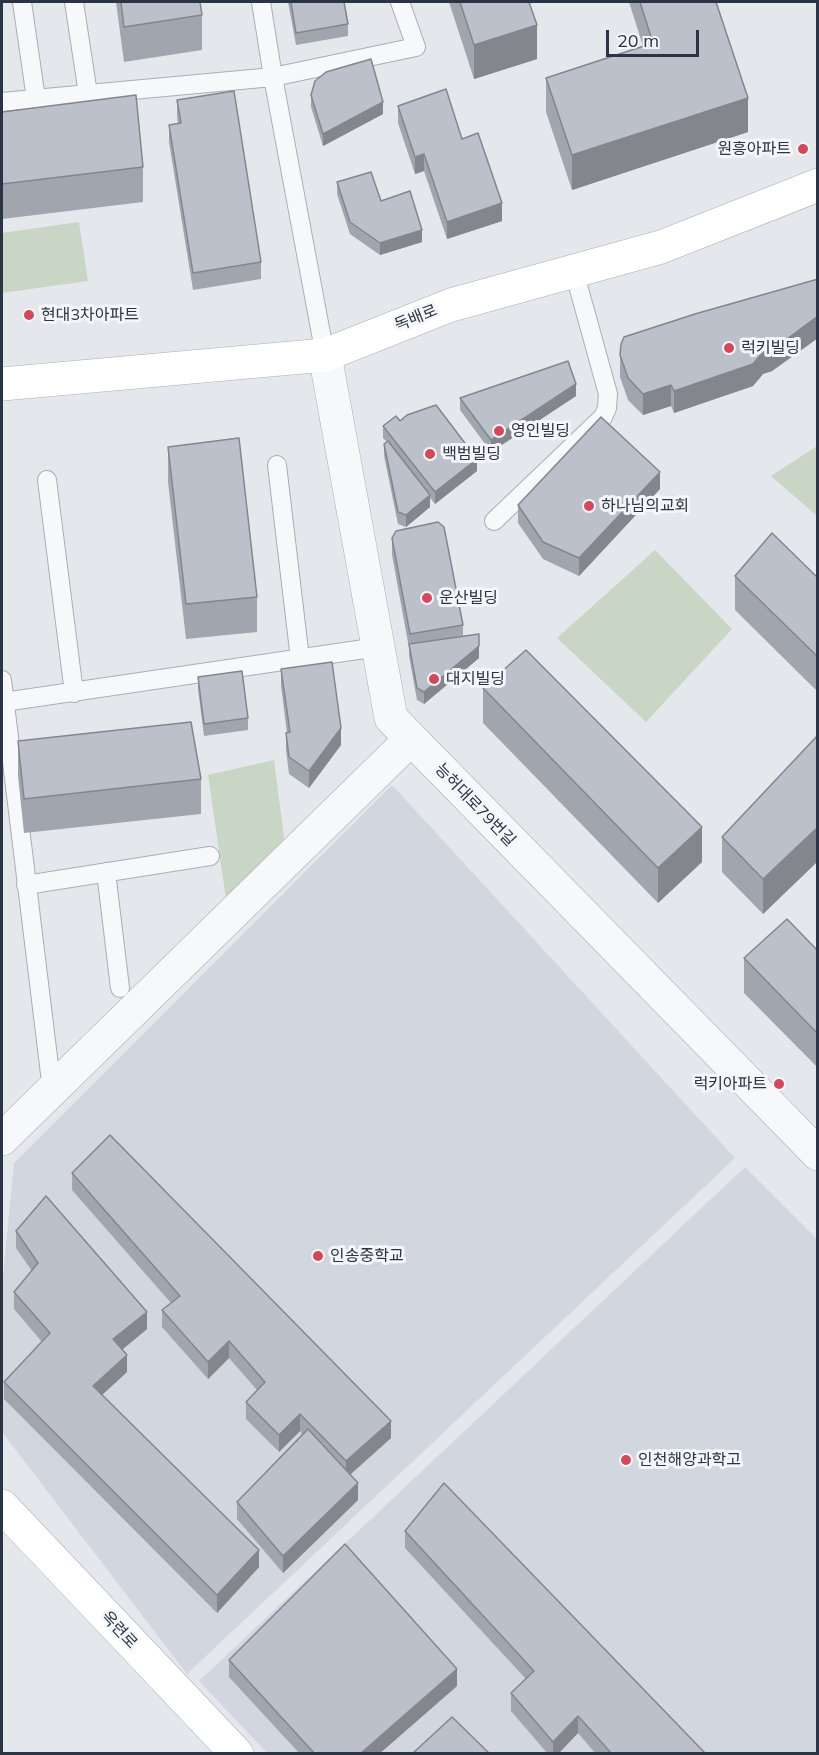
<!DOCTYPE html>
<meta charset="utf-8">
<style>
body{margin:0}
#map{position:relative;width:819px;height:1755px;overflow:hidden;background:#e4e7ec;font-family:Mulish,sans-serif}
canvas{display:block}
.frame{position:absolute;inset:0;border:3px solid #2b3445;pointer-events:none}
.scale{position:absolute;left:606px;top:30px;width:93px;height:27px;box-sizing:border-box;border:3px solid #2b3445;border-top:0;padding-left:8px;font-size:18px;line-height:21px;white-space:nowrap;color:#2b3445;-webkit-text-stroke:4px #f4f6f9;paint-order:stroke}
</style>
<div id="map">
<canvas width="819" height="1755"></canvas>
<div class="frame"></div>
<div class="scale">20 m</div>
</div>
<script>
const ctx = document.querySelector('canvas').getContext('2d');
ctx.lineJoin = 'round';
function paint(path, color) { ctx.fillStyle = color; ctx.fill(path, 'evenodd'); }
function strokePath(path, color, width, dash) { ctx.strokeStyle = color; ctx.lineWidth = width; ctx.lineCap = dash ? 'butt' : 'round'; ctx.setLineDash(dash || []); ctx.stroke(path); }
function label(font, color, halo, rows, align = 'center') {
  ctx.font = font + ' Mulish,"Noto Sans KR",sans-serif'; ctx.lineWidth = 6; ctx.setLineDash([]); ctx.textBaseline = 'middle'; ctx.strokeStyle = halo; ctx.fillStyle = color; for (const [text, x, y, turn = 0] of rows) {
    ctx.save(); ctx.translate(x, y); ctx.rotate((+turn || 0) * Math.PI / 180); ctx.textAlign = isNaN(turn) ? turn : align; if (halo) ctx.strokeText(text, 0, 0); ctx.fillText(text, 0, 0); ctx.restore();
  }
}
paint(new Path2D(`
 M392,785L735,1158L187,1674L2,1432V1286L14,1163Z
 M745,1167L817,1239V1753H267L199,1681Z`), '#d2d6de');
paint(new Path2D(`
 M79,222L88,281L2,293V233Z
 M817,446V516L771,476Z
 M655,550L732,629L646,722L557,638Z
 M274,760L285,846L226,899L208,775Z`), '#c9d6c5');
const lane = new Path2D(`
 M22,2L36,99
 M74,2L88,94
 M2,102L273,77L261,2
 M325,355L273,77L416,47L400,2
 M277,465L300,659
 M47,480L74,693
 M494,521L603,417L607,408L608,394L574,271
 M2,680L52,1090
 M4,702L378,647
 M106,872L120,988
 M26,885L210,856`);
const street = new Path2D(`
 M325,355L391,718L818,1154
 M2,1139L411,739`);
const secondary = new Path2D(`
 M2,384L325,355L451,305L661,247L818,185
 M2,1506L237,1754`);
strokePath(lane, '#a9aeb7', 20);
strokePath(street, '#a9aeb7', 34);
strokePath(secondary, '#a9aeb7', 34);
strokePath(lane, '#f7f8fa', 18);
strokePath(street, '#f7f8fa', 33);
strokePath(secondary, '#fff', 33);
paint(new Path2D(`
 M116,2H200L202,15V50L124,62Z
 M288,2H344L348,24V36L296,45Z
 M449,2H529L537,59L474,79Z
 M629,2H716L748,132L572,190L546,112V78L643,46Z
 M311,95L383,114L323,146L311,107Z
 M177,100L261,262V279L193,290L169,142V125L178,124L177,117Z
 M398,106L462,139L502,221L447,239L424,171L415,174L398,123Z
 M2,112L143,167V202L2,219Z
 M337,182L381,201L422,242L380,255L350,234L337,194Z
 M818,279V338L772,371L763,374L753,386L674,413L671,406L643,415L628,400L620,377V355Z
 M576,396L491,452L460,410V398Z
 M400,421L477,471L435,504L430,498V507L406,527L398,524L384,456V444L387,442L383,438V426Z
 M168,447L257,597V632L186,639L168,482Z
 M660,489L579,576L543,559L518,523V505Z
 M392,538L463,625V636L479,658L424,704L417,700L409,656V648L392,555Z
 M735,576L818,578V692L735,610Z
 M281,669L341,745L309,788L289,774L286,750V733H287L281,686Z
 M198,677L248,718V730L204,736L198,689Z
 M483,688L702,862L658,903L483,723Z
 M818,735V861L763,914L722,872V837Z
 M18,741L201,779V814L24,833L18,776Z
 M818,951V1068L744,993V958Z
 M72,1173L391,1438L350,1475L358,1500L283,1573L237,1519V1502L302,1434L300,1431L279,1452L246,1419V1402L257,1390L229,1358L208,1379L162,1327V1310L171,1303L72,1190Z
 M16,1231L147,1329L122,1350L127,1372L102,1395L259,1567L217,1613L4,1399V1382L42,1342L14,1309V1292L32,1271L16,1248Z
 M405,1531L706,1754H596L578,1733L558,1754H548L511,1711V1693L526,1679L405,1548Z
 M229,1660L457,1686L379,1754H300L229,1677Z`), '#a1a5ae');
paint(new Path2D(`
 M537,25V59L474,79V45Z
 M748,98V132L572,190V155Z
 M383,102V114L323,146V134Z
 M424,154V171L415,174V157Z
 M502,203V221L447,239V222Z
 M422,230V242L380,255V243Z
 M818,316V338L772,371L763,374L753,386L674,413V391Z
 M576,384V396L491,452V440Z
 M671,385V406L643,415V394Z
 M477,459V471L435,504V492Z
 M660,472V489L579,576V558Z
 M430,495V507L406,527V515Z
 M479,646V658L424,704V692Z
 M341,728V745L309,788V771Z
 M702,827V862L658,903V868Z
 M818,827V861L763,914V879Z
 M147,1312V1329L113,1357V1339Z
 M229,1341V1358L208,1379V1362Z
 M127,1355V1372L93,1403V1386Z
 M300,1414V1431L279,1452V1435Z
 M391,1421V1438L346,1478V1461Z
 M358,1483V1500L283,1573V1556Z
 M259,1550V1567L217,1613V1595Z
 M457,1669V1686L379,1754H360Z
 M578,1716V1733L558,1754H553V1742Z`), '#83868d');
const building = new Path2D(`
 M121,2H200L202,15L124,27Z
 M291,2H344L348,24L296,33Z
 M460,2H529L537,25L474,45Z
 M640,2H716L748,98L572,155L546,78L653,43Z
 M371,59L383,102L323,134L311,95L315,81L326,72Z
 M446,89L462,139L478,133L502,203L447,222L424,154L415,157L398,106Z
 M234,91L261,262L193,273L169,125L181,123L177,100Z
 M136,95L143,167L2,184V112Z
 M371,172L381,201L410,191L422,230L380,243L350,222L337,182Z
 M818,279V316L772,350L763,352L753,364L674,391L671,385L643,394L628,378L620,355L621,344L624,337L695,314Z
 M568,361L576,384L491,440L460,398Z
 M436,405L477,459L435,492L383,426L396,416L400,421L407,415Z
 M601,417L660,472L579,558L543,542L518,505Z
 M239,438L257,597L186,604L168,447Z
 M388,441L430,495L406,515L398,512L384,444Z
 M438,522L444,527L463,625L410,634L392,538L396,531Z
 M772,533L818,578V657L735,576Z
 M479,634V646L424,692L417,688L409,644Z
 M526,650L702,827L658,868L483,688Z
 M332,662L341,728L309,771L289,757L286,733L290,732L281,669Z
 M242,671L248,718L204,724L198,677Z
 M191,722L201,779L24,799L18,741Z
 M818,735V827L763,879L722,837Z
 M787,919L818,951V1034L744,958Z
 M110,1135L391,1421L346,1461L300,1414L279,1435L246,1402L265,1382L229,1341L208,1362L162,1310L180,1296L72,1173Z
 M46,1196L147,1312L113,1339L127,1355L93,1386L259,1550L217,1595L4,1382L50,1333L14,1292L38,1263L16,1231Z
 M308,1429L358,1483L283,1556L237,1502Z
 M444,1483L706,1754H612L578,1716L553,1742L511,1693L534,1671L405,1531Z
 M345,1544L457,1669L360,1754H315L229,1660Z
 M452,1717L490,1754H412Z`);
paint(building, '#bbc0ca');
strokePath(building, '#83868d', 1.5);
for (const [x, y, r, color] of [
 [803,149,6,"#d1495b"],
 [29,315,6,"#d1495b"],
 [729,348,6,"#d1495b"],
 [499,431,6,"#d1495b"],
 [430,454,6,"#d1495b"],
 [589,506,6,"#d1495b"],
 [427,598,6,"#d1495b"],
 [434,679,6,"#d1495b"],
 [779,1084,6,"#d1495b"],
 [318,1256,6,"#d1495b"],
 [626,1460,6,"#d1495b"]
]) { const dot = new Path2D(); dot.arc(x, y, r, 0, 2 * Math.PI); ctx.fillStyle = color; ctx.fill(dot); strokePath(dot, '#f4f6f9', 2); }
label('16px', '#2b3445', '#f4f6f9', [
 ["원흥아파트",791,149,"right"],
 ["현대3차아파트",41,315],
 ["럭키빌딩",741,348],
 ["영인빌딩",511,431],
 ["백범빌딩",442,454],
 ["하나님의교회",601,506],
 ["운산빌딩",439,598],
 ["대지빌딩",446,679],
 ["럭키아파트",767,1084,"right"],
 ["인송중학교",330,1256],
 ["인천해양과학고",638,1460]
], 'left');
label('16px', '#2b3445', '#f4f6f9', [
 ["독배로",416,318,-22],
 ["능허대로79번길",475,805,46],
 ["옥련로",119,1630,47]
]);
</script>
